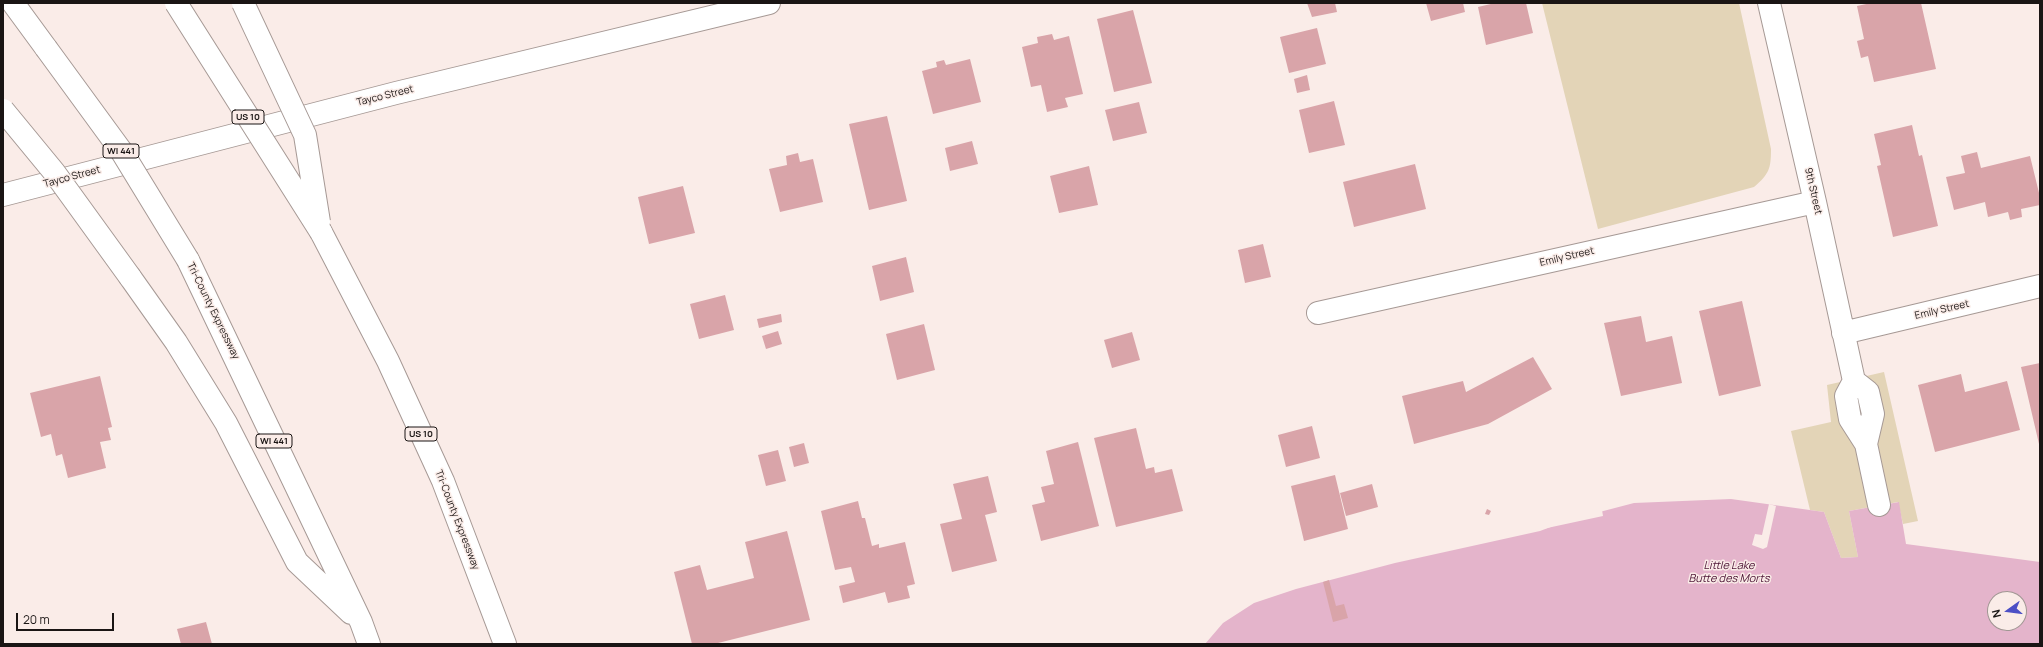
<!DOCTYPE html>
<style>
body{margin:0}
#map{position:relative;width:2043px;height:647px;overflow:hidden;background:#faece8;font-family:Manrope,sans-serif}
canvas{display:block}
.frame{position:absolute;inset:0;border:4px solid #1a1514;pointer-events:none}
.north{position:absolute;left:1987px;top:591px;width:40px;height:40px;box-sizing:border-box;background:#faece8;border:1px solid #a09693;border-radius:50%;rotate:256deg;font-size:11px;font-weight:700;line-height:16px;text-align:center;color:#1a1514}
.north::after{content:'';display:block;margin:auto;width:14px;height:18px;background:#4c4fc5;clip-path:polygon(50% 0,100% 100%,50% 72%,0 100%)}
.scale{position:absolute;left:16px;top:613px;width:98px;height:18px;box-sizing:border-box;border:2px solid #1a1514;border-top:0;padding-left:5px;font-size:12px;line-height:14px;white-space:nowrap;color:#1a1514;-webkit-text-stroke:3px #faece8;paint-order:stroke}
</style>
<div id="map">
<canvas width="2043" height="647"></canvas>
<div class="frame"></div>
<div class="north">N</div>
<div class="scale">20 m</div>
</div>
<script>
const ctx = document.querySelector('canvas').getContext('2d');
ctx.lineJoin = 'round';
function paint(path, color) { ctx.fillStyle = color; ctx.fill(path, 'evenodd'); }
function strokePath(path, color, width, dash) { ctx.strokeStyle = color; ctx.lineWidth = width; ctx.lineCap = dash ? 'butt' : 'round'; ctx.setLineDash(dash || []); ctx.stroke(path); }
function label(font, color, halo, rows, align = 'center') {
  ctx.font = font + ' Manrope,sans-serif'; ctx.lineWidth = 3; ctx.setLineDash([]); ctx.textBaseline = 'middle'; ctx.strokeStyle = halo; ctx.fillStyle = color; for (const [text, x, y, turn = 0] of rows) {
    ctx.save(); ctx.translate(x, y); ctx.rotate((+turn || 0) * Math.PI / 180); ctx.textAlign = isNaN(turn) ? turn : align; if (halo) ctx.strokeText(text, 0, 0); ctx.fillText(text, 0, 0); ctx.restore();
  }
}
paint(new Path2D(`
 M1542,3H1739L1771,149C1771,169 1769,174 1754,187L1598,229Z
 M1884,372L1918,521L1903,524L1898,502L1849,511L1858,557L1841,558L1824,512L1810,510L1791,431L1831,422L1827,385Z`), '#e3d4b7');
paint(new Path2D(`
 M1731,499L1824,512L1841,558L1858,557L1849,511L1899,502L1906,544L2040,562V644H1205L1223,623L1254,603L1296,589L1395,563L1540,531L1569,520L1634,503ZM1995,599H2019V623H1995Z`), '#e4b4cb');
paint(new Path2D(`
 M1769,504L1776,506L1767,547L1763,549L1752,545L1755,534L1762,535Z
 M1602,510L1603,516L1482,542L1539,529L1568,518Z`), '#faece8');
paint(new Path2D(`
 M1307,3H1335L1337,12L1312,17Z
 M1426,3H1463L1465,12L1431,21Z
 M1495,3H1526L1533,33L1486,45L1478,7Z
 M1871,3H1921L1936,69L1874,82L1868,56L1861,58L1857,41L1864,39L1857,6Z
 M1133,10L1152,83L1114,92L1097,19Z
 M1317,28L1326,64L1289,73L1280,37Z
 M1052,34L1054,40L1069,36L1083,94L1065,98L1068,107L1047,112L1041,85L1031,87L1022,47L1038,43L1037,37Z
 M970,59L981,102L933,114L922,71L937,67L936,62L944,60L946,65Z
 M1307,75L1310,90L1297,93L1294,79Z
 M1334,101L1345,145L1309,153L1299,110Z
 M1139,102L1147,133L1113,141L1105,110Z
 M887,116L907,201L869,210L849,124Z
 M1912,125L1919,156L1922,155L1938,226L1893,237L1877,166L1881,165L1874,134Z
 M972,141L978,164L950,171L945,148Z
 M1977,152L1981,168L2030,156L2040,197V205L2021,209L2022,217L2010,220L2008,212L1988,217L1985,202L1954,210L1946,177L1965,173L1961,156Z
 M798,153L800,162L813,159L823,202L780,212L769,169L787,165L786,156Z
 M1415,164L1426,209L1354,227L1343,182Z
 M1089,166L1098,205L1059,213L1050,176Z
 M683,186L695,233L649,244L638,197Z
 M1263,244L1271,277L1245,283L1238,250Z
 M906,257L914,292L880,301L872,266Z
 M725,295L734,330L699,339L690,304Z
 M1742,301L1761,386L1719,396L1699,311Z
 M781,314L782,322L759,328L757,319Z
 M1641,316L1646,342L1672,336L1682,383L1621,396L1604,323Z
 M924,324L935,370L897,380L886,334Z
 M778,331L782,344L766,349L762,336Z
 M1132,332L1140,360L1112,368L1104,340Z
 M1533,357L1552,389L1488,424L1414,444L1402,396L1463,381L1466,392Z
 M2040,363V444H2039L2021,367Z
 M1961,374L1965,392L2007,381L2020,430L1935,452L1918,385Z
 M100,376L112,427L108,428L111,440L100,442L106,468L68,478L62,454L56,456L51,434L41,437L30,393Z
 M1312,426L1320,458L1286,467L1278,435Z
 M1136,428L1146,469L1154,467L1155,473L1172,469L1183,511L1116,527L1094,438Z
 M1078,442L1099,526L1041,541L1032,505L1045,502L1041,487L1054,484L1046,451Z
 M804,443L809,463L794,467L789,447Z
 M778,450L786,481L766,486L758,455Z
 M1335,475L1348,529L1304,541L1291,486Z
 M988,476L997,512L985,515L997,561L952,572L940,524L962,519L953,484Z
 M1372,484L1378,507L1346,516L1340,493Z
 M858,501L862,518H865L872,546L879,544V548L905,542L915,584L907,586L910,598L888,603L885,592L843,603L839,586L855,582L851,567L835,570L821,511Z
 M1487,509L1491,511L1489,515L1485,514Z
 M787,531L810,620L714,644H692L674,572L700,565L707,590L754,578L745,542Z
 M1329,580L1336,606L1344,604L1348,618L1333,622L1323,582Z
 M206,622L212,644H181L177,629Z`), '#d9a4a9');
const minor = new Path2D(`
 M1769,3L1815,202L1854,381
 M3,195L396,93L769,3
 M1318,313L1815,202
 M1843,333L2040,286
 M1854,381L1846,396L1850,419L1866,444L1879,505
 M1854,381L1868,392L1873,414L1866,444`);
const highway = new Path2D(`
 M13,3L46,48
 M321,232L388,361L443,481L505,644
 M188,260L361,622L369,644
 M130,277L176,342L226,423L297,562L351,613`);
strokePath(minor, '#a69995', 24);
strokePath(highway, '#a69995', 24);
strokePath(minor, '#fff', 22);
strokePath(highway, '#fff', 22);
const highwayBridge = new Path2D(`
 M176,3L321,232
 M243,3L305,135L319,222
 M46,48L122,152L188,260
 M3,110L54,172L130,277`);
strokePath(highwayBridge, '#a69995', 24, []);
strokePath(highwayBridge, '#fff', 22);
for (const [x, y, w] of [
 [248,117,32],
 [121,151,36],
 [421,434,32],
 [274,441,36]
]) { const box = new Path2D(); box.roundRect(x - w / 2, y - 7, w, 14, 3); ctx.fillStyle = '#faece8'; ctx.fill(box); strokePath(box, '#1a1514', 1); }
label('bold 9px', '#1a1514', null, [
 ["US 10",248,117],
 ["WI 441",121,151],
 ["US 10",421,434],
 ["WI 441",274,441]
]);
label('10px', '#1a1514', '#faece8', [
 ["Tayco Street",385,96,-14],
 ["Tayco Street",72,177,-15],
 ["9th Street",1813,191,77],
 ["Emily Street",1567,257,-13],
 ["Emily Street",1942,310,-13],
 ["Tri-County Expressway",213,311,64],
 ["Tri-County Expressway",457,520,69]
]);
label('italic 11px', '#4d1536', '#faece8', [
 ["Little Lake",1729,566],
 ["Butte des Morts",1729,579]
]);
</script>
